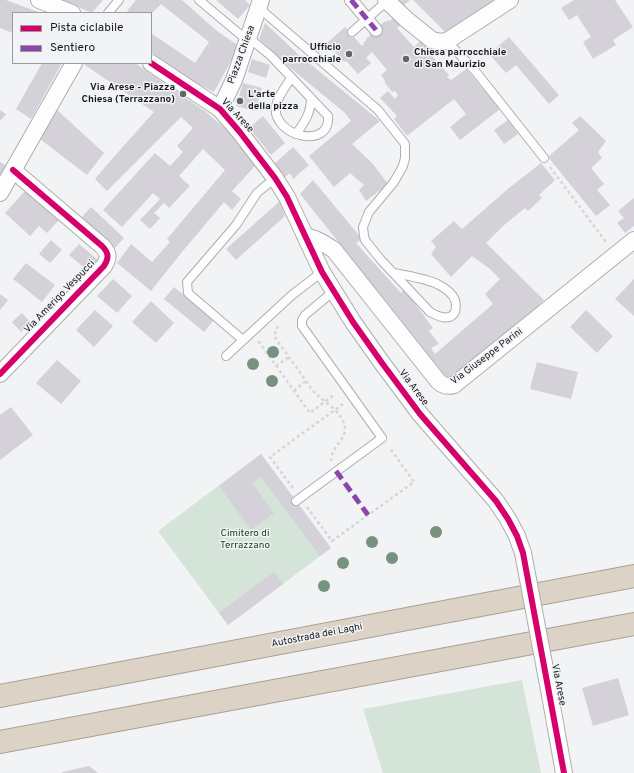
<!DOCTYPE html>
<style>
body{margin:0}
#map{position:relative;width:634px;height:773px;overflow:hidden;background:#f2f3f5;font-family:Overpass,sans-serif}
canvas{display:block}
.legend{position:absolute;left:12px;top:12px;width:140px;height:52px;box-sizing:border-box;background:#f1f3f6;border:1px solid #9a9c9e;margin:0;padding:5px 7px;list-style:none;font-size:12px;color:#18191a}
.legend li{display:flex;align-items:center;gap:8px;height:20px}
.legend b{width:20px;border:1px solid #9a9c9e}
</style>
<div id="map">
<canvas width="634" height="773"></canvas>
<ul class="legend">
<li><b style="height:5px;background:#d6006c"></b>Pista ciclabile</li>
<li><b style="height:5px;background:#8e44ad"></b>Sentiero</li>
</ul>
</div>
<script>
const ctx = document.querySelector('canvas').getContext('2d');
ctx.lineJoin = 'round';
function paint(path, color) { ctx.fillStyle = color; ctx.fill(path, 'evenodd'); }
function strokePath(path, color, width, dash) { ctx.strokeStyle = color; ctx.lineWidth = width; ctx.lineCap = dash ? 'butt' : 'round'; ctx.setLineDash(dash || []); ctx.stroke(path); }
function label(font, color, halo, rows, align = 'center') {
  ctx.font = font + ' Overpass,sans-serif'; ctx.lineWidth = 3; ctx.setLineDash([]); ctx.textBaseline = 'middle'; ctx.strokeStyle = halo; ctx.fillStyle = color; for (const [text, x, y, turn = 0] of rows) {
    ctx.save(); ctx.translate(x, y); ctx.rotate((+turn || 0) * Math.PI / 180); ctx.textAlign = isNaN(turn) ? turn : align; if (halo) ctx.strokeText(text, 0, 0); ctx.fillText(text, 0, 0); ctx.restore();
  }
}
paint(new Path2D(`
 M261,454L331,548L228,625L158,531Z
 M522,680L541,773H383L363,709Z`), '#d5e4d9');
paint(new Path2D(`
 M0,0H6L41,13H13V33L0,28Z
 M62,0H103L92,13Z
 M136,0H182L217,31L239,46L214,92L186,78L151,52V33L195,63L209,42L161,4L151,14V13H129L127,11Z
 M216,0H245L250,5L238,19Z
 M399,0H410L403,6Z
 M413,0H494L445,32Z
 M574,0H615L633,27L613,40L616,45L593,59L583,42L591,37L577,15L569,20L561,8Z
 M393,18L397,21L400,26L397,28L414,47L420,41L425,46L427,45L434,54L433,57L449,75L447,77L451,80L466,69L500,109L460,140L450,127L466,114L454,99L407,136L394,119L397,116L380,98L388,91L395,99L398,95L395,91L392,92L385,83V81L381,75L387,70L372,52L366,58L371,63L358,74L346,61L344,62L327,43L345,27L362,46L364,44L363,43L366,40V39L385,21L386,22L389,20L390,21Z
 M265,23L298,54L380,121L352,144L373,164L388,184L366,201L359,190L364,185L350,173L334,187L309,156L351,121L345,113L288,66L259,39Z
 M509,37L559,95L549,104L516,65L506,73L489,54Z
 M252,59L270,65L266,78L248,72Z
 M42,63H62L31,119L16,109Z
 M82,63H135L206,112L241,142L256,165L232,191L241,199L232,210L224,202L182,252L151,291L117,263L131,244L152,262L170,242L167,239L225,170L203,149L179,176L190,186L169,208L164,203L154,213L160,218L150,229L140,220L160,199L153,193L122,227L103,210L155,153L170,166L183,152L177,146L193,128L181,117L107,191L95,179L111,160L154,112Z
 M243,83L262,88L255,111L236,106Z
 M56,109L104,153L87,175L40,139Z
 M0,110L6,114L0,121Z
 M263,116L285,143L271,155L249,128Z
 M580,116L606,141L598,152L602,158L591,168L604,184L597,190L610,205L596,216L548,157L579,130L572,123Z
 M508,120L518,134L504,144L494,130Z
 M293,147L309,165L293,179L290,173L284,178L274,164Z
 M0,162L7,166L0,179Z
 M541,163L555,180L539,195L542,198L528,211L525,208L503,226L486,243L544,300L530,314L448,379L300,194L313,180L362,239L356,243L401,293L404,289L433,328L429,331L439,344L431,348L435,354L493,304L485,294L500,279L490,269L472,256L451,277L431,254L436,247L431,241L454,221L462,229L509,188Z
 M26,190L59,220L47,233L39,226L30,236L5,213Z
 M634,198V226L625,233L617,223L624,218L618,211Z
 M280,201L285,216L236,260L226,249Z
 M91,207L124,238L114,249L81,218Z
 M51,240L62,250L50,263L39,254Z
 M79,244L98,260L88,271L69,255Z
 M26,263L55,285L42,302L13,279Z
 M113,279L132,296L117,313L97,296Z
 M634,279V316L615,299Z
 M174,287L214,320L204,332L164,299Z
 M0,294L8,300L0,310Z
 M151,301L174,323L156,343L132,322Z
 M95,310L113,326L94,347L76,330Z
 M586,310L613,336L597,353L570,327Z
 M22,313L31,323L21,332L12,322Z
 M57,360L81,381L61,404L36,383Z
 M537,362L578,372L571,399L530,389Z
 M11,407L33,435L0,460V415Z
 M261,454L331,548L320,556L261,477L252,483L274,513L251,530L219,486Z
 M274,572L283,584L228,625L219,613Z
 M618,678L629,715L593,726L582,688Z
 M89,766L98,773H62V772Z`), '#d4d1d9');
const service = new Path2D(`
 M199,0L248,41
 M259,8L378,110L405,144V158L403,166L394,182L369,212L363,227L364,236L365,240L381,260L430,312C437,316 450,322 455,312C456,309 456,303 455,300C452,293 445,288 439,285C431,280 405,275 394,273
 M108,13L119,0
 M352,32L387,1
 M249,38L271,56L328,116C331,151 271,136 276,106C278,96 286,86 291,78
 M447,41L476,72L544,158
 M296,134C305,122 311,112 311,98
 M243,340L188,293L187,282L236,225L257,193L275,178
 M226,356L292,295L322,272
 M296,501L382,438L302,326V320L305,315L334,291`);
const pedestrian = new Path2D(`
 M351,0L376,30`);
const minor = new Path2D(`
 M39,0L72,13
 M386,0L407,20L432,40L440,42L447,41L510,0
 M151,63L220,109L239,131L275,178L287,197L322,272L353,322L382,363L420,414L496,501L508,519L517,536L523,553
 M220,109L234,80L261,0
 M0,193L74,63
 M305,236C316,238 325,244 334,250L438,381C443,386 447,387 454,385L634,240
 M0,374L104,266C109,258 109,253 102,246L13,170
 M550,695L564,773`);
const motorway = new Path2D(`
 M0,696L634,576
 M0,742L634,624`);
strokePath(service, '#adaeaf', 10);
strokePath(pedestrian, '#adaeaf', 14);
strokePath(minor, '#adaeaf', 18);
strokePath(motorway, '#aaa094', 24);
strokePath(new Path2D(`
 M550,167L606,242
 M278,326L274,336C283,349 292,361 301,374C306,380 310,388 316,394C325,402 344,414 345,428C346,440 331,447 331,461
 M260,342H259L310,413L335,394
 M276,366L289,357
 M294,391L306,381
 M293,488L270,457L343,404
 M307,507L332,541L414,482L390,448`), '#d5d5d6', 2.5, [3, 3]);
strokePath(service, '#fdfdfe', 8);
strokePath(pedestrian, '#fdfdfe', 12);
strokePath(minor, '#fdfdfe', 16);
strokePath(motorway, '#dcd2c6', 22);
const minorBridge = new Path2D(`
 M523,553L550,695`);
strokePath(minorBridge, '#adaeaf', 18, []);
strokePath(minorBridge, '#fdfdfe', 16);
strokePath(new Path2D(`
 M351,0L376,30
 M336,471L368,515`), '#8e44ad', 5, [10, 5]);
strokePath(new Path2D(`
 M151,63L220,109L239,131L275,178L287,197L322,272L353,322L382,363L420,414L496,501L508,519L517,536L523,553L564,773
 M0,374L104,266C109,258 109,253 102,246L13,170`), '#d6006c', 6);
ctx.fillStyle = '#789280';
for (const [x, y] of [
 [273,352],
 [253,364],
 [272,381],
 [436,532],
 [372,542],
 [392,558],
 [343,563],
 [324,586]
]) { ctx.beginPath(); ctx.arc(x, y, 6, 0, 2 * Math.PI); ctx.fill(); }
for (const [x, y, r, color] of [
 [349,54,4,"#646567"],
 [406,59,4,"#646567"],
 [183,94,4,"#646567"],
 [240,101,4,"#646567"]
]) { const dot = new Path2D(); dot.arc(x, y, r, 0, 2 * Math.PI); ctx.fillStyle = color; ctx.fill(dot); strokePath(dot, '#f1f3f6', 1.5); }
label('bold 10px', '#18191a', '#f1f3f6', [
 ["Ufficio",341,48],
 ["parrocchiale",341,60],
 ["Chiesa parrocchiale",414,53,"left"],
 ["di San Maurizio",414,65,"left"],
 ["Via Arese - Piazza",175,88],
 ["Chiesa (Terrazzano)",175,100],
 ["L'arte",248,95,"left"],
 ["della pizza",248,107,"left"]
], 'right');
label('10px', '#18191a', '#f1f3f6', [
 ["Piazza Chiesa",242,55,-70],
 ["Via Arese",237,116,47],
 ["Via Amerigo Vespucci",60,297,-46],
 ["Via Giuseppe Parini",487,357,-37],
 ["Via Arese",413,388,53],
 ["Autostrada dei Laghi",317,636,-11],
 ["Via Arese",558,685,79]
]);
label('10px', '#154321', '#f1f3f6', [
 ["Cimitero di",245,534],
 ["Terrazzano",245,546]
]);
</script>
